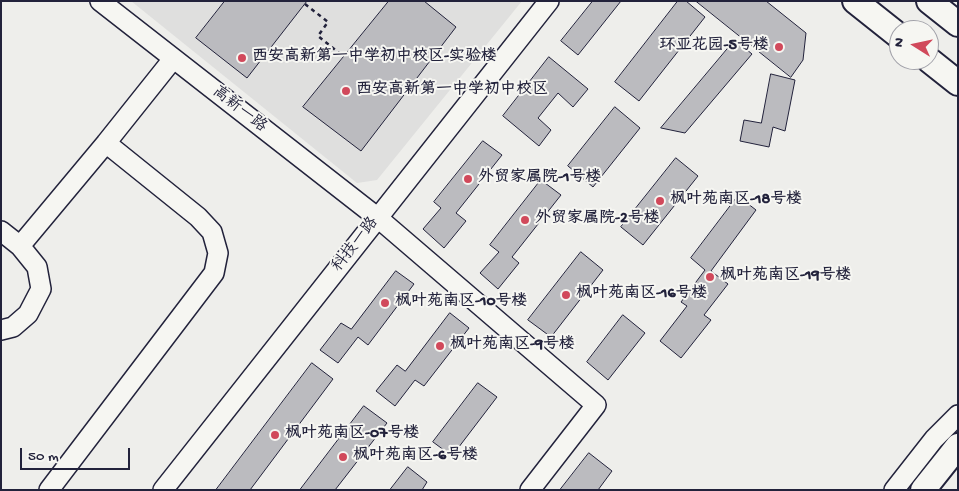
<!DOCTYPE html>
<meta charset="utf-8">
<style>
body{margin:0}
#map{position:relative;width:959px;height:491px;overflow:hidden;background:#eeeeeb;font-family:"Gochi Hand",sans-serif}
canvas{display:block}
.frame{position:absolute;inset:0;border:2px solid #22223b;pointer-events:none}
.north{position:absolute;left:889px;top:20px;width:50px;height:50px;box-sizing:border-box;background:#f6f6f2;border:1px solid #a1a1a9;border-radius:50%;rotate:280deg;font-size:14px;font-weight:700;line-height:20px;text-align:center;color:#22223b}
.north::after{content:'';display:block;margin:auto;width:18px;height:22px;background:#d1495b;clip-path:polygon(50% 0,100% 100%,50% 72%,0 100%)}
.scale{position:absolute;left:20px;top:448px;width:110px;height:22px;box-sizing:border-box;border:2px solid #22223b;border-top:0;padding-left:6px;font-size:15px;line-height:18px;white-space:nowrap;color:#22223b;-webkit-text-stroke:4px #f6f6f2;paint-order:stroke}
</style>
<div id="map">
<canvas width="959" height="491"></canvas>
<div class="frame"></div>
<div class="north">N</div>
<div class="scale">50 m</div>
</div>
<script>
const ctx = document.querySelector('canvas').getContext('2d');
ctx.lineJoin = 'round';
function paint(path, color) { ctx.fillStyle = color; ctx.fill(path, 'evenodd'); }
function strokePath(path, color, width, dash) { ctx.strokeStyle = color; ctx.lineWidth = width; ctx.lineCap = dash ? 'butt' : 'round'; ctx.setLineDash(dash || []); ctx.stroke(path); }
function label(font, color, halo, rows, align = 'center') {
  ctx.font = font + ' "Gochi Hand","LXGW WenKai TC",sans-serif'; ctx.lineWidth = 4; ctx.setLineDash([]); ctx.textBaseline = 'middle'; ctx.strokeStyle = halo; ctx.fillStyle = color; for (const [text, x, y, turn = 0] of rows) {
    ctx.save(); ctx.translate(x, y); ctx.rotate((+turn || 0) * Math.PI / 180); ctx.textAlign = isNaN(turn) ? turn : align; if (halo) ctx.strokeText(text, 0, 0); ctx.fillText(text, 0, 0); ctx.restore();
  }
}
paint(new Path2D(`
 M131,1H522L377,180L357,183Z`), '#dfdfde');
const building = new Path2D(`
 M225,1H307L247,78L196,38Z
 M389,1H424L456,27L361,151L303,107Z
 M593,1H621L578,55L561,41Z
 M678,1H686L705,17L639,101L615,82Z
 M696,1H766L806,33L803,60L791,77Z
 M735,40L752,54L685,133L661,128Z
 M549,57L588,89L573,107L558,93L538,118L551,130L539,146L503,116Z
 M771,74L795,80L785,131L773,127L769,147L740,141L744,120L761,123Z
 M615,107L640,128L593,187L568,166Z
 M483,141L502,155L456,213L466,221L444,248L423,229L441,208L434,202Z
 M676,158L698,176L643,245L621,227Z
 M541,180L561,195L512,257L519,263L498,289L480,273L499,252L490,245Z
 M738,196L756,210L711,271L728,284L704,315L711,320L681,358L660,341L687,306L681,302L705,270L691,258Z
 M581,252L603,270L551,337L528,320Z
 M396,271L414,284L368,345L358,337L338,363L320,350L341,323L351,329Z
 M450,313L469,328L424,386L415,380L395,406L376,391L397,365L405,371Z
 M623,315L645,333L608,380L587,362Z
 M312,363L333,379L250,490H216Z
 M478,383L497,397L452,456L433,442Z
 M364,406L387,423L335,490H300Z
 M589,453L612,471L598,490H560Z
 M408,467L427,482L422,490H390Z`);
paint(building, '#bbbbbf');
strokePath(building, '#22223b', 1);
const minor = new Path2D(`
 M100,1L378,218L596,405L530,490
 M1,231L20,246L37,267L41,289L28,314L13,327L1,330
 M20,246L106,143L173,59
 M49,490L214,273L218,253L212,232L198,217L106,143
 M163,490L549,1
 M894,490L934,439L958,415`);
const major = new Path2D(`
 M855,1L899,36
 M929,1L958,24
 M929,60L958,83
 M923,490L958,446`);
strokePath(minor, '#22223b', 22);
strokePath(major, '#22223b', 28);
strokePath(new Path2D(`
 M305,4L328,22L318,36L344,57`), '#22223b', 2.5, [4, 4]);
strokePath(minor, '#f6f6f2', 19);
strokePath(major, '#f6f6f2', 24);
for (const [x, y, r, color] of [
 [779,47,5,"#d1495b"],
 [242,58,5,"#d1495b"],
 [346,91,5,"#d1495b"],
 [468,179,5,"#d1495b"],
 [660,201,5,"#d1495b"],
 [525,220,5,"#d1495b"],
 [710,277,5,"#d1495b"],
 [566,295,5,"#d1495b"],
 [385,303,5,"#d1495b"],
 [440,346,5,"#d1495b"],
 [275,435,5,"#d1495b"],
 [343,457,5,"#d1495b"]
]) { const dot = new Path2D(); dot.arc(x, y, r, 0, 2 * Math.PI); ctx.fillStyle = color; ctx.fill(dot); strokePath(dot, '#f6f6f2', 2); }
label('bold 16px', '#22223b', '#f6f6f2', [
 ["环亚花园-5号楼",769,47,"right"],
 ["西安高新第一中学初中校区-实验楼",252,58],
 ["西安高新第一中学初中校区",356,91],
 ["外贸家属院-1号楼",478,179],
 ["枫叶苑南区-18号楼",670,201],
 ["外贸家属院-2号楼",535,220],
 ["枫叶苑南区-19号楼",720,277],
 ["枫叶苑南区-16号楼",576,295],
 ["枫叶苑南区-10号楼",395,303],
 ["枫叶苑南区-9号楼",450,346],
 ["枫叶苑南区-07号楼",285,435],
 ["枫叶苑南区-6号楼",353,457]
], 'left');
label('16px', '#22223b', '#f6f6f2', [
 ["高新一路",239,110,38],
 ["科技一路",356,245,-52]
]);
</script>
